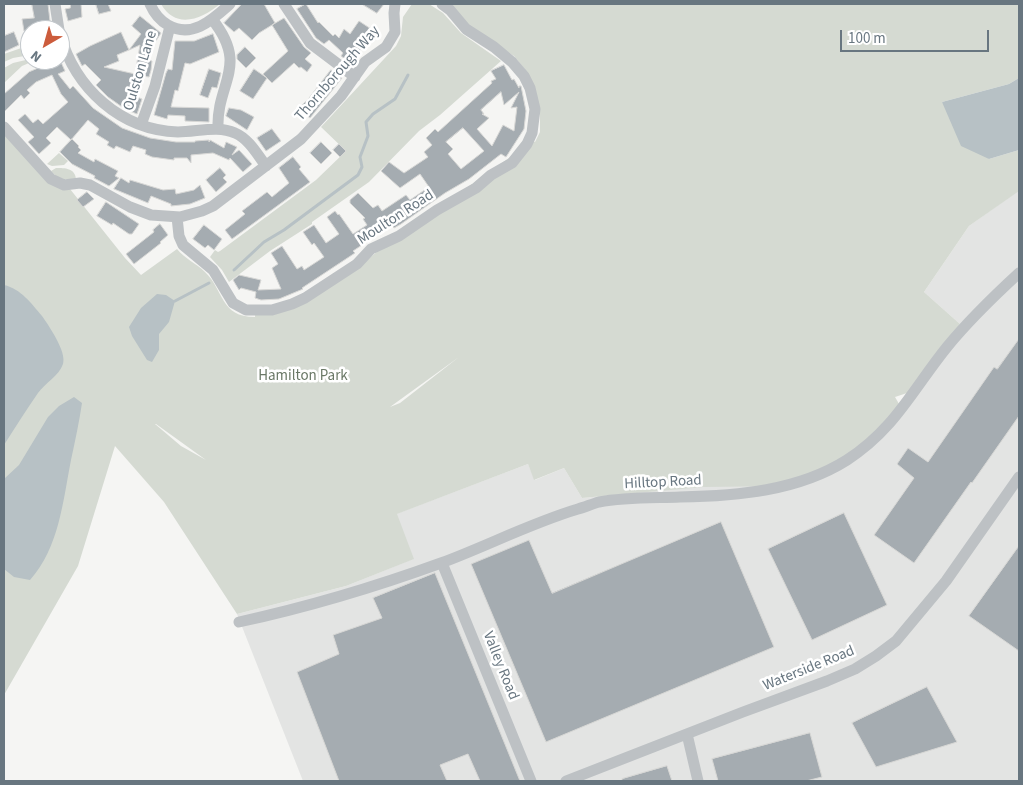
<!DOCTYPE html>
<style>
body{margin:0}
#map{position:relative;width:1023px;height:785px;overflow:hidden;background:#f5f5f3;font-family:"Source Sans 3",sans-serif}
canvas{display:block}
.frame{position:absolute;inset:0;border:5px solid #687680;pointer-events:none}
.north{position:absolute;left:20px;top:20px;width:50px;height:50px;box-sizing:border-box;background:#fff;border:1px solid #c3c8cc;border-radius:50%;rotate:218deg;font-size:14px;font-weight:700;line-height:20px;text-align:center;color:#687680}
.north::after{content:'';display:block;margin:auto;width:18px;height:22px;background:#cc5c3c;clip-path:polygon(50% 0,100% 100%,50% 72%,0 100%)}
.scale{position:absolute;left:840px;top:30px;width:149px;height:22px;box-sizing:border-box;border:2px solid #687680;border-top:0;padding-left:6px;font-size:15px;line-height:18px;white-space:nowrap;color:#687680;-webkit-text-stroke:4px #fff;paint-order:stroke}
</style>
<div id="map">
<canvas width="1023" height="785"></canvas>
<div class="frame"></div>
<div class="north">N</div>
<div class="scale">100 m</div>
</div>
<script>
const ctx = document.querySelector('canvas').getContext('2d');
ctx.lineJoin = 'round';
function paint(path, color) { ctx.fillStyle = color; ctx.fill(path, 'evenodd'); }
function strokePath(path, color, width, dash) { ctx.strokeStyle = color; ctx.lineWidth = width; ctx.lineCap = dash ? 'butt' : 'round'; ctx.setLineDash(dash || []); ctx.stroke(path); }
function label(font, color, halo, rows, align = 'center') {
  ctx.font = font + ' "Source Sans 3",sans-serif'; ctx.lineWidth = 5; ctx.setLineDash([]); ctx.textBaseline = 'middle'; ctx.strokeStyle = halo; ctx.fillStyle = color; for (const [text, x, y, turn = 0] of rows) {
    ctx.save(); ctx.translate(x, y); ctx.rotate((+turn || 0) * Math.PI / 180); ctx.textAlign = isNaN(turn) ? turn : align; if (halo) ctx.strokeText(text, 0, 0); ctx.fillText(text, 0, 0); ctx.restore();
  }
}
paint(new Path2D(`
 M1019,190V781H303L237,614L346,586L413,559L396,514L528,464L535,480L564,468L582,498L738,483L896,416L960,324L924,292L969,226Z`), '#e3e4e3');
paint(new Path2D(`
 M161,4H220C202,19 176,30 161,4Z
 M412,4H429L443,13L461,33L501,61L440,115L419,131L369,182L312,222V224L270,251L229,282L222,270L210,257L215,250L218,252L220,251L316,180L346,151L321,127L396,46L401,36L403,17Z
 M448,4H1019V78L1009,84L942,102L989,159L1019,150V191L969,226L924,292L960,324L916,390L895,397L902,409L864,448L787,486L703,487L582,498L564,468L534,480L528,464L397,514L414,559L346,586L237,614L164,502L115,446L78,566L4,695V133L70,189L125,258L141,275L177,249C185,259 196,263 205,272C224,290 220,317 255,317V315H268L365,262L380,249L533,141L535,142L540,132V116L538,102L524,68L514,56L473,29ZM459,357L400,403L390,407ZM155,424H156L206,460L181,446Z
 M30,45V55L13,58L4,62V54Z
 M30,59L36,60L22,66L4,83V68L13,63Z
 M59,153L68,161L64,165L52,166L47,164Z
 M56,168C65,168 75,168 76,179C65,181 58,179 51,171Z`), '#d5dad2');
paint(new Path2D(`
 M1019,78V150L989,159L961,146L942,102L1009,84Z
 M4,285C21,289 31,303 42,316C49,326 67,352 63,364C59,376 45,383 38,393C26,410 15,428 4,445Z
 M157,294L166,295L175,301L169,322L159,334V350L152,362L147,360L132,336L129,327L141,308Z
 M74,397L82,403C79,423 75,441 71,460C63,501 59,548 30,580L14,577L4,569V479L19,465L48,417L59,406Z`), '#b7c1c5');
strokePath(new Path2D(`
 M234,270L264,242L284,230L358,175L362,167L360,157L368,136L366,122L373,114L395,99L408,75
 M175,301L209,283`), '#b7c1c5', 3);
const building = new Path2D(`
 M32,4H48L51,30L24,31L22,19L34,18Z
 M71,4H81L82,17L68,21L65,9L70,8Z
 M96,4H108L111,11L99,14Z
 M242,4H264L275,23L272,25L284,18L304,47L311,53L305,59L312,65L307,72L301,67L299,68L294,63L272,83L263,74L288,51L272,25L259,33L252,40L239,28L234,32L224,23Z
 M306,4L318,23L319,22L333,36L335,34L339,38L344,29L350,34L359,21L371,29L363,41L365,43L351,63L341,56L343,53L329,40L324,44L316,38L297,9Z
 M362,4H384L377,13Z
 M140,16L161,33L154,44L150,41L146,60L152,61L151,70L149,77L142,76L137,97L142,99L137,114L125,109L108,97L96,85L101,80L85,64L82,66L76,54L90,46L121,32L129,50L117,55L119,61L104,67L135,74L140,45L129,50L141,34L132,26Z
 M14,32L19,45L4,52V36Z
 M213,34L219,52L190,64L185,63L178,91L175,90L171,107L209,108V122L185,121V116L168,115L167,119L154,115L166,73L168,69L172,70L175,41H194Z
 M245,47L256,58L246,68L237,59V55Z
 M57,60H60L65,71L58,74L70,89L73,86L93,108L122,128L150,138L176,142H195V141L209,140V142L210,140L224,148L226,142L237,147L232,155L239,150L252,164L243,172L230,158L229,160L213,153L191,155V163L187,158H174V160L152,157L145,154L146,150L133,146L130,152L116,146L114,149L107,145L109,142L96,134L99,129L88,120L71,140L57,127L46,138L51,143L39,154L28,142L34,137L18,120L25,114L33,123L38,119L43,124L68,102L61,94L52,75L36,82L27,90L30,93L24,99L21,95L4,112V94L29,72Z
 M504,65L512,80L514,79L519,88V86H521L526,111L524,129L506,157L501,154L469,179L445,193L401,224L394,228L392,225L353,251L355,253L302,288L303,289L279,299L261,300L255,298L256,292L241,288L239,290L233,280L239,275L261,280L258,290L281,289L272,268L278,264L271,253L282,246L297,269L302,266L304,270L324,257L314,243L312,245L303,232L314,225L326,243L339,234L327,217L335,211L338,215L339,214L353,234L367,225L363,219L365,218L350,203V200L358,193L373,208L378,205L382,211L406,195L410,200L429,187L420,174L400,188L381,171L389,162L404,173L428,157L424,152L432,145L426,138L435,129L438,132L492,83L491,81L496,79L491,71ZM501,92L504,105L519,92L511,108L517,107L514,131L503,125L492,146L477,129L489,118L482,114H484L481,110ZM463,128L484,151L461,169L448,154L453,149L446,142Z
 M209,69L221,73L217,88L212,87L208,98L200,95Z
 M254,69L267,78L253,99L240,91Z
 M331,70L342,78L310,118L298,109L309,98Z
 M229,108L241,110L254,117L247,130L226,116Z
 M272,129L281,141L266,151L257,138Z
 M72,139L79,146L78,147L81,150L78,153L94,162L95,159L118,171L115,176L119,178L109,186L94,178L95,176L72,164L60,152Z
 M321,142L332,153L321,164L310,153Z
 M339,144L346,151L340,157L333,150Z
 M293,157L301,167L299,169L310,182L232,239L225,230L245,214L242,211L267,192L272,197L289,183L279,168Z
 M220,168L226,175L223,178L227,182L216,192L206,180Z
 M121,178L129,183L130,180L163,190L175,189L176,194L194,190L200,185L205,198L190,204L171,206V204L151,196L148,203L114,189Z
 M87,192L94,199L83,207L77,200Z
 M106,202L139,224L132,234H129L113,223L112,225L97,216Z
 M160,224L168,235L160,242L161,243L134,264L126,254L154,232L153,230Z
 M204,225L222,239L214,250L208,245L205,248L193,239Z
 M1019,339V416L972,483L971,482L914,563L874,535L914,478L897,464L908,448L928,462L994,367L997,369Z
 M844,513L887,605L812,640L768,549Z
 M721,522L774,647L546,742L471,564L529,540L552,593Z
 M1019,546V651L969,616Z
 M435,573L520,781H480L468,754L440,765L447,781H339L297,672L339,654L333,635L382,618L373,598Z
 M927,687L957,742L876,767L852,723Z
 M810,733L822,777L806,781H718L712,759Z
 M667,766L672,781H622V779Z`);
paint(building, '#a5acb1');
strokePath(building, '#d7d7d5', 1);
strokePath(new Path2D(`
 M55,4L59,30
 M150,4C154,13 159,20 168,25C192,39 212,20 230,4
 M284,4L310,43L355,77
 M212,19C250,67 216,82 218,129
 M60,34C75,88 120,130 178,132C197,132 218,125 235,133C249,139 257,154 266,166
 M141,125L155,86L170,26
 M4,127L51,179L64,185L80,183L90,185L130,207L151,215L180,217L202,211L213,206L301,139L341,96L365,62L386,47L395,32L394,13L395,4
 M177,217L179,236L183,245L213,270L233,303L246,310H272L292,304L305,298L357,264L371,249L399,236L437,210L476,188L491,175L512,163L527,144L532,133L535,109L530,88L524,76L512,62L494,47L466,29L450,10L442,4
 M442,563L531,781
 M239,622C308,607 375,587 441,563C487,546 531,523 578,509C585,507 592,504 599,502C625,497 653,498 680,497C737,496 798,491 847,460C895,429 913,389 947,347C969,320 994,296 1019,273
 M687,734L698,781
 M566,781L743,712L827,681L855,669L876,656L896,641L946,581L1019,477`), '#bdc1c4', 11);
label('15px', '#687680', '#fff', [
 ["Oulston Lane",141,71,-73],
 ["Thornborough Way",338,74,-49],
 ["Moulton Road",396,218,-33],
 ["Hilltop Road",663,483,-3],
 ["Valley Road",500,666,68],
 ["Waterside Road",809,669,-22]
]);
label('15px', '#6a7866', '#fff', [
 ["Hamilton Park",303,377]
]);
</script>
